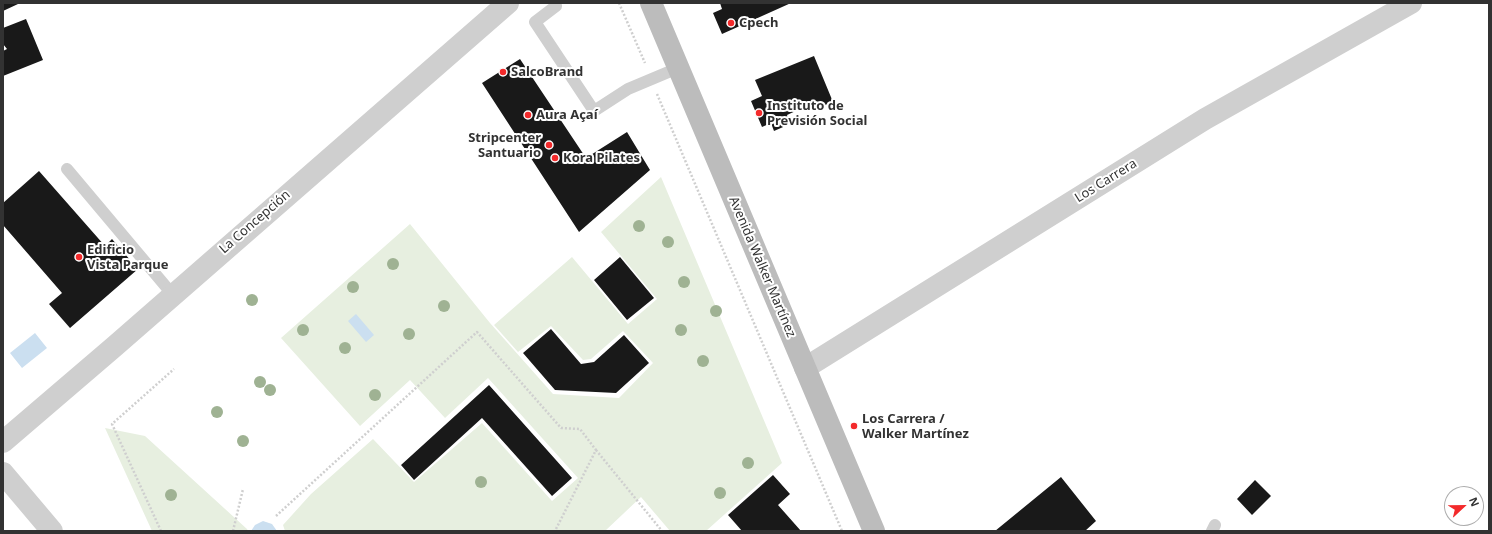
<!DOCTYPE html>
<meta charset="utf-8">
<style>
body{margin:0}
#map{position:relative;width:1492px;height:534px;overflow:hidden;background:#fff;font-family:"Noto Sans",sans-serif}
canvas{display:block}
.frame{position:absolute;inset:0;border:4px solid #323232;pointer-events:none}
.north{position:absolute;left:1444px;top:486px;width:40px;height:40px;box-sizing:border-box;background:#fff;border:1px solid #adadad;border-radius:50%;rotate:68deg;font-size:11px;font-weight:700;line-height:16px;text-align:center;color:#323232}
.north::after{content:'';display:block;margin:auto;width:14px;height:18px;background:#f32a2b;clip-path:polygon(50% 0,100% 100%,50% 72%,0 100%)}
</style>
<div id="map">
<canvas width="1492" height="534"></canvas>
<div class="frame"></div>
<div class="north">N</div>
</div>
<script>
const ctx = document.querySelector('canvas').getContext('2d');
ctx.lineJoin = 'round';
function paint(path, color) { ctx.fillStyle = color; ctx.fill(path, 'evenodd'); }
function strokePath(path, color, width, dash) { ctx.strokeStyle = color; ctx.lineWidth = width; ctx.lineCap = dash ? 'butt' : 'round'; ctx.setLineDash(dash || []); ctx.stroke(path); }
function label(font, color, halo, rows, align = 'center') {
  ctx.font = font + ' "Noto Sans",sans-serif'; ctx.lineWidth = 4; ctx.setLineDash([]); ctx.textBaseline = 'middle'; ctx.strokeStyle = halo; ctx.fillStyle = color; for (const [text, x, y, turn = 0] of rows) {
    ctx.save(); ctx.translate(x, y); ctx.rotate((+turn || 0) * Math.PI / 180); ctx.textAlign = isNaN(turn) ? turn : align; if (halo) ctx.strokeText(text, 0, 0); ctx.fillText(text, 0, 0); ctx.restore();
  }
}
paint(new Path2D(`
 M661,177L782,463L706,531H670L641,497L605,531H285L283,525L311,494L373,439L414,482L482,423L552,501L578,478L488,378L445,418L410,380L360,426L281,338L410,224L490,323L553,394L619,398L653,363L623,331L591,359L583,360L551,326L518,352L494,325L572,257L628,324L657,299L601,232Z
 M105,428L145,436L247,529L248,531H152Z`), '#e7efe0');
paint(new Path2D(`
 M356,314L374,335L366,342L348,321Z
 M35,333L47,348L22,368L10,353Z
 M263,521L272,524L277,531H251L255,525Z`), '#cbdff0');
paint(new Path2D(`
 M3,3H17L18,4L3,11Z
 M720,3H791L722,34L713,13L722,9Z
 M26,19L43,60L3,76V51L7,49L3,44V28Z
 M814,56L833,102L818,108L813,103L787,115L790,124L774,131L771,123L762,127L751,101L762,96L755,80Z
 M520,59L586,158L627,132L650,170L579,232L482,83Z
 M39,171L105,246L112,239L138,269L70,328L49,304L62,293L3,225V203Z
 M620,257L654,298L627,320L594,280Z
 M551,329L581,364L594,362L624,335L649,363L616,393L555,390L523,353Z
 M489,385L572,478L552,496L482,418L414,480L401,465Z
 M773,475L790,494L778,505L801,531H742L728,515Z
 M1061,477L1096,521L1085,531H995Z
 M1255,480L1271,496L1252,515L1237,499Z`), '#191919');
strokePath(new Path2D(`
 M619,3L645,63
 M657,94L842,531
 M596,450L662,531
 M276,516L477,332L561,428L580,429L596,450L555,531
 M161,531L112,424L174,369
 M233,531L243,489`), '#cfcfcf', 2.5, [2, 2]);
strokePath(new Path2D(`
 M555,3L556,6L535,22L594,111L628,89L678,68
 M67,169L173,295
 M1212,531L1215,525`), '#cfcfcf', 12);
strokePath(new Path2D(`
 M805,368L1205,119L1411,3
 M3,473L52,531`), '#cfcfcf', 22);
strokePath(new Path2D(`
 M3,442L115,346L508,3`), '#cfcfcf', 22);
strokePath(new Path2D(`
 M651,3L874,531`), '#bcbcbc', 22);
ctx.fillStyle = '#9fb293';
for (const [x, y] of [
 [639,226],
 [668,242],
 [393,264],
 [684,282],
 [353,287],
 [252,300],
 [444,306],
 [716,311],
 [303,330],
 [681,330],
 [409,334],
 [345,348],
 [703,361],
 [260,382],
 [270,390],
 [375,395],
 [217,412],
 [243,441],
 [748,463],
 [481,482],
 [720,493],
 [171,495]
]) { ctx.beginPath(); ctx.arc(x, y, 6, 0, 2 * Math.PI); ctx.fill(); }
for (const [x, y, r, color] of [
 [731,23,4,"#f32a2b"],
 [503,72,4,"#f32a2b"],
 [759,113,4,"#f32a2b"],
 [528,115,4,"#f32a2b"],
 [549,145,4,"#f32a2b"],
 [555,158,4,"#f32a2b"],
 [79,257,4,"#f32a2b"],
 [854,426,4,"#f32a2b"]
]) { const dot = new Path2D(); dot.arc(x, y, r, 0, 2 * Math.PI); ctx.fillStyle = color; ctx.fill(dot); strokePath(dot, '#fff', 1.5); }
label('bold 13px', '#323232', '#fff', [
 ["Cpech",739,23],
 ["SalcoBrand",511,72],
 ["Instituto de",767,106],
 ["Previsión Social",767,121],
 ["Aura Açaí",536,115],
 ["Stripcenter",541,138,"right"],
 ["Santuario",541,153,"right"],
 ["Kora Pilates",563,158],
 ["Edificio",87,250],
 ["Vista Parque",87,265],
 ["Los Carrera /",862,419],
 ["Walker Martínez",862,434]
], 'left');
label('13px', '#323232', '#fff', [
 ["Los Carrera",1106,181,-32],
 ["La Concepción",255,222,-41],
 ["Avenida Walker Martínez",762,267,67]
]);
</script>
